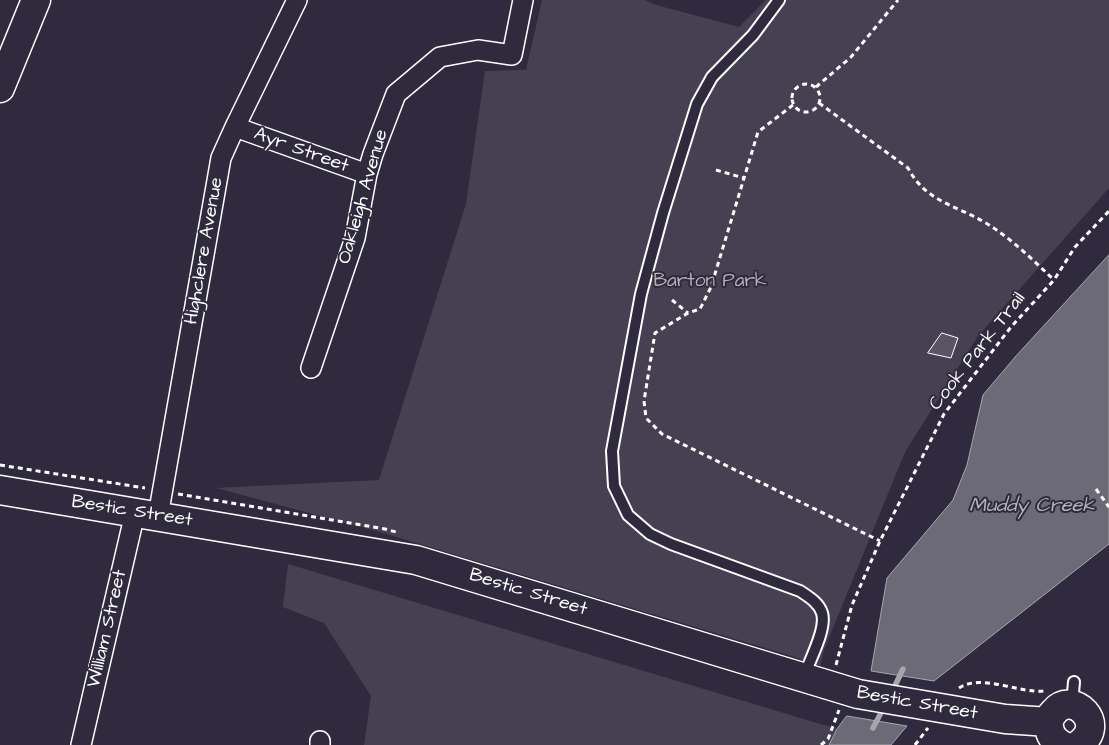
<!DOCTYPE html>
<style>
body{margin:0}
canvas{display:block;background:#2f2a3d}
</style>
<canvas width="1109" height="745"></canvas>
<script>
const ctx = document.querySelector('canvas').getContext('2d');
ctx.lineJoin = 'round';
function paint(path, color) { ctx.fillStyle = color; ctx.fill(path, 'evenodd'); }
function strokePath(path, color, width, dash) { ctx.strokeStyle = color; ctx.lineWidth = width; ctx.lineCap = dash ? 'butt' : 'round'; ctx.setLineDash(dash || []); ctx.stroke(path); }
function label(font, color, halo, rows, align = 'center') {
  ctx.font = font + ' "Architects Daughter",sans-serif'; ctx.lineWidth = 4; ctx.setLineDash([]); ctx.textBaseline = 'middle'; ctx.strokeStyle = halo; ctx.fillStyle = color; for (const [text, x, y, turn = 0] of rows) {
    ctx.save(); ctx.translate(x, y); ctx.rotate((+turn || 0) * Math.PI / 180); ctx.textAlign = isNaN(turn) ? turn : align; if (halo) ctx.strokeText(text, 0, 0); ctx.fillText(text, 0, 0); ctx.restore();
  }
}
paint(new Path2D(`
 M542,0H645L656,5L739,27L766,0H1109V188L978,336L905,452L824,650L820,666L795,657L380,532L216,488L379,480L466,204L485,71L526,70Z
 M288,564L837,729L829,745H364L371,696L324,623L283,607Z`), '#464152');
const water = new Path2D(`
 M1109,255V544L934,681L871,671L887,578L953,500L967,465L983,395L1016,356Z
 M847,716L907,726L891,745H829L837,729Z`);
paint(water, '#6d6a77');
strokePath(water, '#a7a6ad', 1);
strokePath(new Path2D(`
 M892,692L903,669
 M873,728L884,707`), '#a7a6ad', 5.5);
const building = new Path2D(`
 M942,333L958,338L951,358L928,353Z`);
paint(building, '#595564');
strokePath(building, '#fff', 1);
const service = new Path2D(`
 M779,0L753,35L712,77L697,104L663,213L641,294L612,451L614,486L628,515L650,534L671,544L800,591C809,597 819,603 822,613C827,629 809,661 804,677
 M1072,704L1074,682`);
const minor = new Path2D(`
 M235,127L367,174
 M311,368L355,238L367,174L373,154L396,94L440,57L478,50L512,55L523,0
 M158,516L221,158L235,127L297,0
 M81,745L135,513
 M320,745V741`);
const secondary = new Path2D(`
 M0,88L36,0
 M0,490L416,560L858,694L1005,719L1049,722
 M1062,745C1054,741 1050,735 1049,727C1048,721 1050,716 1054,712C1073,689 1109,725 1078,745`);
strokePath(service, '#fff', 14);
strokePath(minor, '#fff', 22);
strokePath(secondary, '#fff', 31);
strokePath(new Path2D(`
 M792 98a14 14 0 1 1 28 0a14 14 0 1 1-28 0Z
 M816,87L851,57L898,0
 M819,103L908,168C926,203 960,206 989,225C1013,240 1034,261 1054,280
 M793,105L758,132L711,287L700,309L688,313L655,333L644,401L646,418L662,434L880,541
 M716,170L744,178
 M672,300L688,313
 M0,465L145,488
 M1096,489L1109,507
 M178,494L385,529L396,532
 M836,665L852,605L880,541L944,414L1011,327L1054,280L1075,247L1109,211
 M959,688C981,673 1021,694 1044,691
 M821,745L828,739L839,710
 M915,745L928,728`), '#fff', 3, [5, 4]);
strokePath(service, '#2f2a3d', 10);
strokePath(minor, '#2f2a3d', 19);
strokePath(secondary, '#2f2a3d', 28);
label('19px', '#fff', '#2f2a3d', [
 ["Ayr Street",301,151,20],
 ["Oakleigh Avenue",364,197,-74],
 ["Highclere Avenue",205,251,-80],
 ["Cook Park Trail",978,352,-52],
 ["Bestic Street",132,512,9],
 ["Bestic Street",528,593,17],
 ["William Street",108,629,-77],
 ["Bestic Street",917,704,10]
]);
label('19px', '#b5b3ba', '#2f2a3d', [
 ["Barton Park",710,282]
]);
label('italic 20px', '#b6b4bb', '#2f2a3d', [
 ["Muddy Creek",1032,507]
]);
</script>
